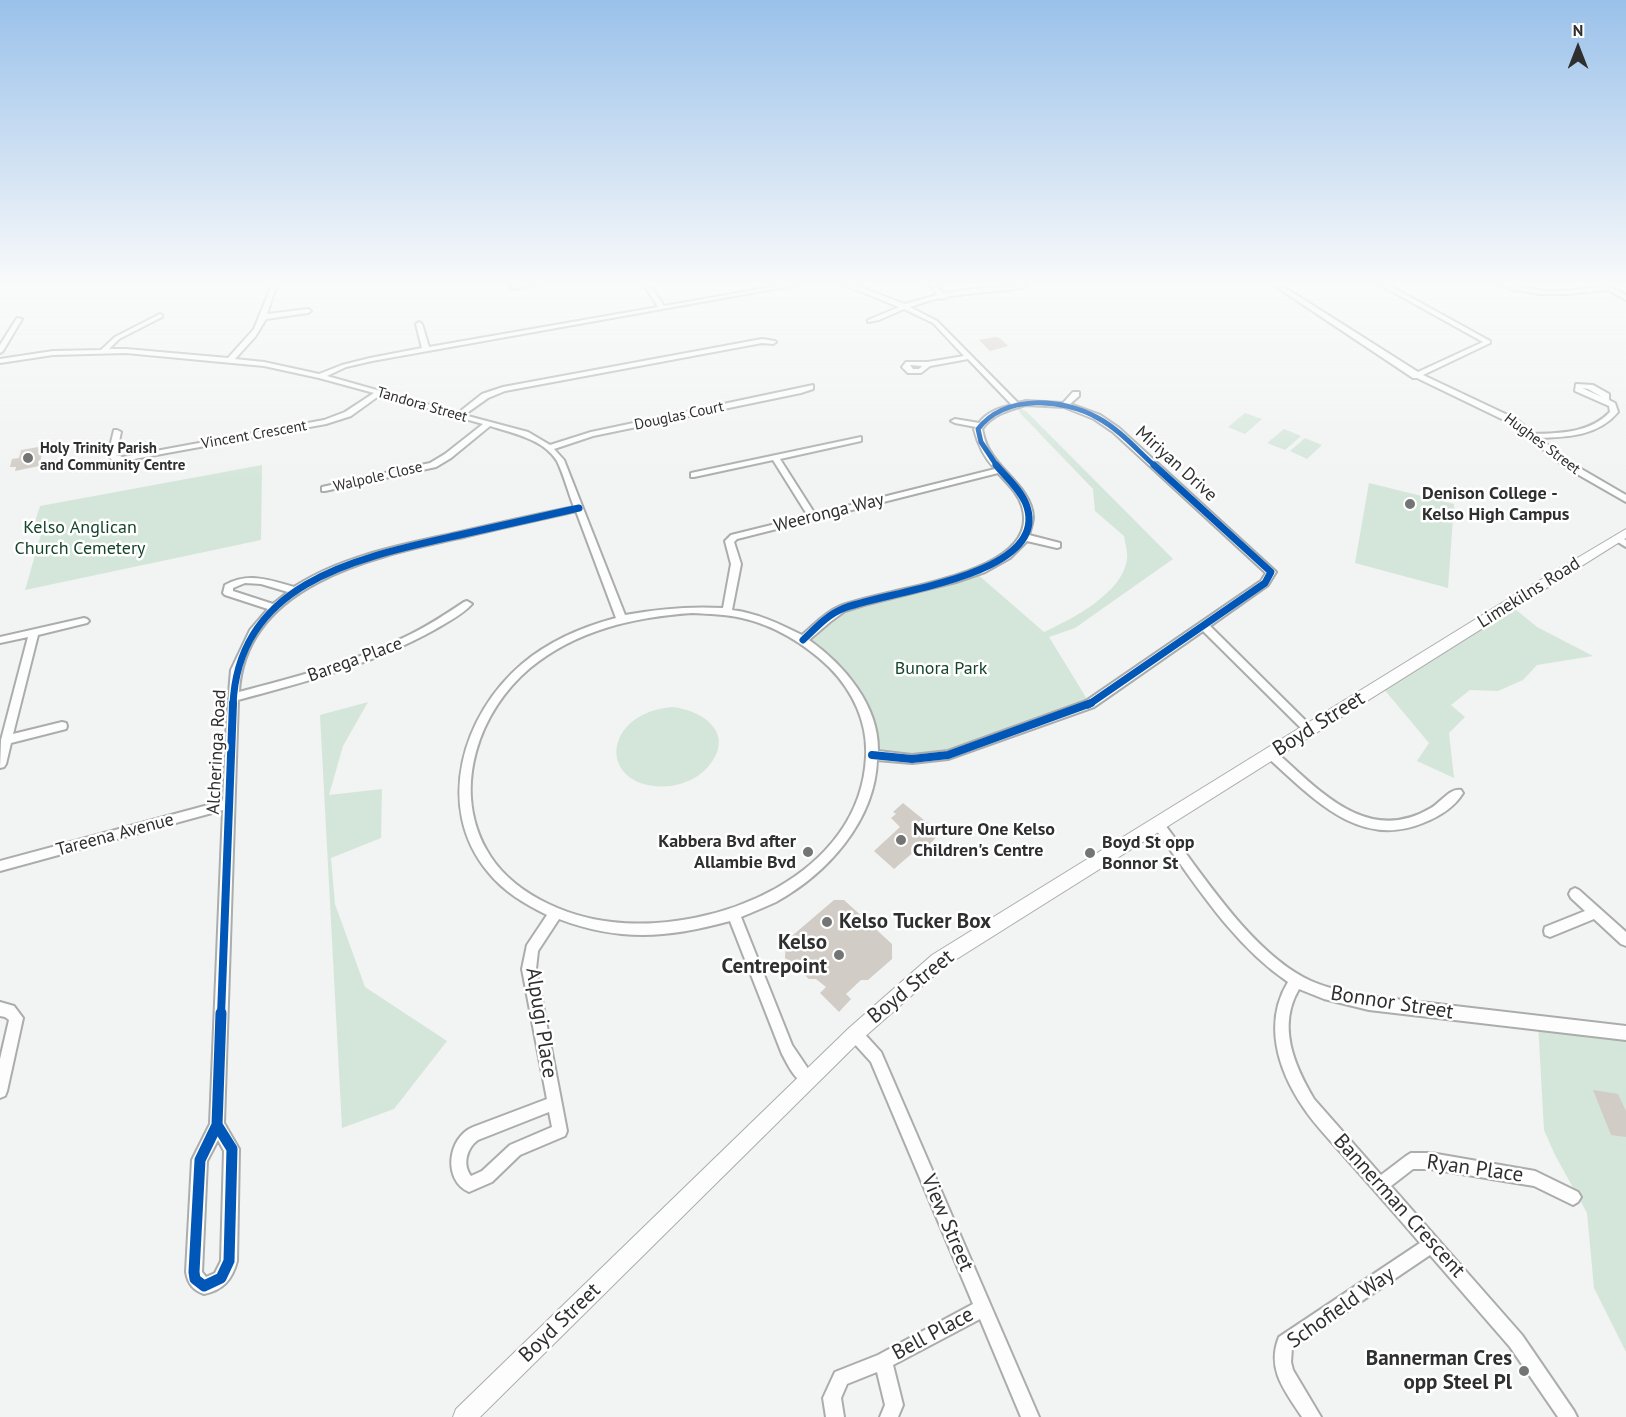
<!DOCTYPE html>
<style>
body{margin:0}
#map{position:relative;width:1626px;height:1417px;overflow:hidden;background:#f2f3f3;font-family:"PT Sans",sans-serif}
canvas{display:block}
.north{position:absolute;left:1548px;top:18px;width:60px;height:60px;-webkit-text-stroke:4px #fff;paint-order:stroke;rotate:0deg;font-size:16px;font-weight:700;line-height:24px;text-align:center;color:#2f2f30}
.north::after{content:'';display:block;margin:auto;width:21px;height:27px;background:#2f2f30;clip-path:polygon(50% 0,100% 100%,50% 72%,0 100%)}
</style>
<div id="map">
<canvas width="1626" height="1417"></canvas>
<div class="north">N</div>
</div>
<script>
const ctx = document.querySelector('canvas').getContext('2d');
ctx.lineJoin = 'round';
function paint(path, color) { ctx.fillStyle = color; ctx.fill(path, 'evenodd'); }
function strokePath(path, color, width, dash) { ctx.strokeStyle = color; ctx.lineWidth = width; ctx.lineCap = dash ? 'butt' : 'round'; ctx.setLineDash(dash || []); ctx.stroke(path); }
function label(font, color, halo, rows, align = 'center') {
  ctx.font = font + ' "PT Sans",sans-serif'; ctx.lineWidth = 5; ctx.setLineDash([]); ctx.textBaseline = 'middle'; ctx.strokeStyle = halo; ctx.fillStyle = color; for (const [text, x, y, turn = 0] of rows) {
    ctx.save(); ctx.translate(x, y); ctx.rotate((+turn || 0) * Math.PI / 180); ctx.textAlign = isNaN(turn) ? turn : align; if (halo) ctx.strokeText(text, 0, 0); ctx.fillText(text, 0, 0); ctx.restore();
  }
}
paint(new Path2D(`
 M1016,405L1027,412L1173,559L1075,628L1049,637L1090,704L948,755H872L855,691L803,640L840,610L976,573L1044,632C1072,619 1123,593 1127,559C1128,552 1125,543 1124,536L1095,511L1093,489L1020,413Z
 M1245,413L1262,419L1245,434L1228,427Z
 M1284,429L1301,436L1285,450L1267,443Z
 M1305,438L1322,445L1307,459L1290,451Z
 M262,465L261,540L25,590L44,524L34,525L40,506Z
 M1369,483L1454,504L1448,588L1355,563Z
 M1509,604L1537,627L1593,656L1537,665L1523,680L1498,691L1470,690L1451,705L1465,717L1449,733L1454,778L1417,761L1429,743L1383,688Z
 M368,702L343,746L329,795L382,789L381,838L331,858L335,904L365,987L447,1041L394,1109L342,1128L320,715Z
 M673,707C705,711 737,735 707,768C698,778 684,784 671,786C598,793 598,713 673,707Z
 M1538,1023L1626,1033V1352L1594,1288L1587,1213L1555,1155L1544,1130Z`), '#d4e6da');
paint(new Path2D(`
 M995,337L1000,338L1008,346L990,351L979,340Z
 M44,446L39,466L15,471L16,467H10L12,459L19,458L21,450Z
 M903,803L940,833L928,846L924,843L894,869L874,851L900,827L891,818L896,814L893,812Z
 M834,900H844L892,944V959L868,980H861L846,994L851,999L839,1012L820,993L826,987L816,979H809L785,958L786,941Z
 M1593,1090L1618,1094L1626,1111V1137L1611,1135Z`), '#d1ccc5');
const minor = new Path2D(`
 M273,282H279L273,295L267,314L308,309L311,311L308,313L266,319L255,337L235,359L264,362L319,374L342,365L370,358L422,348L416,324L419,322L422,324L429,347L658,307L642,282H648L664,306L800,282H813L372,361L346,367L327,376L458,413L482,394L503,387L762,339L775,341L776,342L773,344L762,343L505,391L488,398L464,415L528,432L550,445L591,432L813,385V389L801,393L593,436L554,449L564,460L625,615C658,609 690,606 723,608L731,564L725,541L731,535L808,516L773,460L694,477H691V473L861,437V441L780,459L815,514L995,469C984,457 978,445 974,429L976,427L955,423L951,421L955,419L979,423C987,412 999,408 1012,405L968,359L930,366L921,373H908L902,367L906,362H928L964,356L933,323L904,309L879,320L868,322V320L899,307L837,282H846L905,304L937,295L931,286L917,282L935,283L943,293L974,289L1025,285L1026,286L1023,288L950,296L942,299L939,298L928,301L910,307L937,321L1018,403L1026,401L1063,403L1073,392H1079V396L1070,404L1100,415L1119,428L1274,570L1276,572L1268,585L1210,626L1315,730L1314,733H1306L1203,631L1094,707L948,759L912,763L877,760C875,821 827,874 776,902C765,907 753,912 741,917L792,1045L815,1079L813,1084L808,1086C795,1081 788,1065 782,1054L730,921C668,938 620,942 559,919L538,951L536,969L567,1131L565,1136L520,1155L492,1182L469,1192C442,1180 448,1137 473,1127L547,1099L522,969L527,945L547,915C525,904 504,892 488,872C434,807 463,714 522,664C549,641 582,627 616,618L576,511C538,520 501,528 464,537C378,556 245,582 239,692C296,677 355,662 409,635C428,626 446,614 464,602L467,601L472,604C462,615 446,623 434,630C373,664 305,682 238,700L224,1123L239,1149L237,1261C232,1280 223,1290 204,1294C193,1290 188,1284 186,1272L192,1160L210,1124L223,810L0,871V861L223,801L227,717L231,670L250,630L268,609L225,595L223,593L225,585C249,572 269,580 294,587C342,556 401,545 456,533C495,524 534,515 574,507C568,492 564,475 557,461C544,439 512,433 490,426L451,458L436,467L325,491H322V487L430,463L445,454L483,424L380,395L351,416L326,424L123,461L112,460L108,455L114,430H117L121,432L116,455L123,457L324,420L345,412L374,393L319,378L264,366L126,353L53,355L0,363V359L53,351L101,350L115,337L160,314L162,315V317L119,339L109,349H126L228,358L254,329ZM910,365L922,366L919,369H913ZM1026,405L1064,407L1094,419L1113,432L1266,573L1261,581L1086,701L948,751L912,755L878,751C879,705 844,665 809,640L830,622L845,611L864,605L956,582L985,572L1010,558L1027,541L1057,548L1060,547V543L1029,535C1030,530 1033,523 1033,517C1032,490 1002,473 990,451C985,444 984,437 982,429C993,414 1009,410 1026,405ZM998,473C1007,483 1018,493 1022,506C1045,577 879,588 838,607C824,613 813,626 802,635C780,624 757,613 732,610L741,564L734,542L737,539ZM245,583L261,584L288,592L273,604L233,591V588ZM692,613C709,614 726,614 742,618C774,625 805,644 829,667C853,691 868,723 866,757C860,876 715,934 612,922C565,917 509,892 486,849C452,787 479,711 530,668C576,630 634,617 692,613ZM549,1112L552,1127L510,1145L482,1171L471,1176C462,1164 467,1148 478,1140ZM218,1140L224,1151L221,1261L215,1273L206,1277L202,1272L207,1161Z
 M533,282H547L513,289L510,287Z
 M1269,282H1276L1418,372L1483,342L1375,282H1383L1490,341V343L1423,375L1516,419L1534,434C1561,433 1590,433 1610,412L1609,406L1575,391L1576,384L1593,385L1609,394V400L1615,403L1618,412C1598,436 1568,437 1539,438L1571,463L1626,495V502L1565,467L1510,423L1417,378H1413ZM1582,388L1588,389L1602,397Z
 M1496,282C1510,282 1523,289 1537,290C1559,293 1581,289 1603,287L1601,285L1604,283L1626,295V300L1608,290L1567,294H1539L1510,289Z
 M17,318L22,319L3,351L0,353V345Z
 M1617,536L1626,540V547L1613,539Z
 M84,618L87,619L89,621L87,623L38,635L13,734L62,722L66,723L67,726L66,729L11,743L6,764L4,767L0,768L1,740L28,637L0,643V637Z
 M1271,750L1275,751C1319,790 1367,846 1431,808C1440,803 1451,787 1461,790L1463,793C1454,808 1438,817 1423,823C1358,850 1311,796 1267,757L1266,754L1267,751Z
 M1158,819L1162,821C1201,872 1252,954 1311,981C1329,989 1350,993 1369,996L1626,1026V1040L1369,1010L1324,999L1299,989C1277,1026 1294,1065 1314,1099L1381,1175L1406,1156L1411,1153H1431L1535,1171L1578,1192L1581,1197L1578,1202L1573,1205L1534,1186L1431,1169H1413L1391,1186L1522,1335L1574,1411L1577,1417H1558L1510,1347L1430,1255L1292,1348L1291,1362L1293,1370L1321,1417H1302C1285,1391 1266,1369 1279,1337L1420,1243C1397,1216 1374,1190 1350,1163C1335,1145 1316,1127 1303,1107C1278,1070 1263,1023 1288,982C1232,944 1194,882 1154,827L1152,824L1154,821Z
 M1575,888L1579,890L1626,932V946L1621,944L1594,919L1550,937L1545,935L1544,931L1545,927L1585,911L1571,898L1569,894L1571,890Z
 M0,1002L14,1006L23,1018L7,1091L5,1096L0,1098V1059L9,1020L5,1017L0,1016Z
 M855,1027L860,1029L881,1052L1039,1417H1021L980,1319L893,1365L903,1405L898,1417H880L885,1405L877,1372L847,1384L841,1398L844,1417H826L823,1398L835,1372L878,1355L973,1304L871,1062L850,1039L848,1034L850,1029Z`);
const major = new Path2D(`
 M1626,529V538L944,967L861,1040L480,1417H453L456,1409L849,1028L932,955L1505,601Z`);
strokePath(minor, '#abacac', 4);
strokePath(major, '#abacac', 2);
paint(minor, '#fdfdfd');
paint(major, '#fdfdfd');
strokePath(new Path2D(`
 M997,466L981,442L978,429C1005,394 1063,398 1098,418C1120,430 1137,450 1155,466`), '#0057b8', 5);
strokePath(new Path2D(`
 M803,640C815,629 827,615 842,609C883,591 1054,577 1026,504C1020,489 1006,477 996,465
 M233,705C238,582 357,558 455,536C496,527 538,517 579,508
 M1088,705L1265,583L1271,572L1154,465`), '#0057b8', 7);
strokePath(new Path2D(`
 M872,755L912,759L948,755L1091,703
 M221,1015L233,703`), '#0057b8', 8);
strokePath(new Path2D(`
 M217,1125L232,1149L229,1261L221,1278L204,1286L195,1279L194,1272L200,1160Z
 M217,1125L221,1013`), '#0057b8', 11);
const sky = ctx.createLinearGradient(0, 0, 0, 480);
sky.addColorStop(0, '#9ac1ea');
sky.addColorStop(0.59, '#f9fafa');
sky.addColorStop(1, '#f9fafa00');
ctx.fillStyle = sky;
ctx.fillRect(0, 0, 1626, 480);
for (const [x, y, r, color] of [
 [28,458,6,"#737474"],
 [1410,504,6,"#737474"],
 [901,840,6,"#737474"],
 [808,852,6,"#737474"],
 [1090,853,6,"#737474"],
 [827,922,6,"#737474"],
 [839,955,6,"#737474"],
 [1524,1371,6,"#737474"]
]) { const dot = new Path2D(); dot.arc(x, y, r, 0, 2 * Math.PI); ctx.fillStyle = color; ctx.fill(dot); strokePath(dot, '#fff', 2); }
label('15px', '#2f2f30', '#fff', [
 ["Tandora Street",422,405,16],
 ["Douglas Court",679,416,-12],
 ["Vincent Crescent",254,435,-10],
 ["Hughes Street",1542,444,37],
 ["Walpole Close",378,477,-13]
]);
label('bold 15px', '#2f2f30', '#fff', [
 ["Holy Trinity Parish",40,449],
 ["and Community Centre",40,466]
], 'left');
label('18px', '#2f2f30', '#fff', [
 ["Miriyan Drive",1176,464,42],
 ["Weeronga Way",829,513,-14],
 ["Limekilns Road",1529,593,-32],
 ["Barega Place",355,660,-20],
 ["Alcheringa Road",217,752,-87],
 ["Tareena Avenue",115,835,-15]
]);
label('bold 18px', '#2f2f30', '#fff', [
 ["Denison College -",1422,494],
 ["Kelso High Campus",1422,515],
 ["Nurture One Kelso",913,830],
 ["Children's Centre",913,851],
 ["Kabbera Bvd after",796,842,"right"],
 ["Allambie Bvd",796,863,"right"],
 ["Boyd St opp",1102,843],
 ["Bonnor St",1102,864]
], 'left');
label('18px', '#14452b', '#fff', [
 ["Kelso Anglican",80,528],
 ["Church Cemetery",80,549],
 ["Bunora Park",941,669]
]);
label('21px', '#2f2f30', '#fff', [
 ["Boyd Street",1319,724,-32],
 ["Boyd Street",911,987,-39],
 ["Bonnor Street",1392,1003,9],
 ["Alpugi Place",541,1023,81],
 ["Ryan Place",1475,1169,8],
 ["Bannerman Crescent",1399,1206,48],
 ["View Street",947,1223,67],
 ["Schofield Way",1341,1308,-35],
 ["Boyd Street",560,1323,-44],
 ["Bell Place",933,1334,-28]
]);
label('bold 21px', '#2f2f30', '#fff', [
 ["Kelso Tucker Box",839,922,"left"],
 ["Kelso",827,943],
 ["Centrepoint",827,967],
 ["Bannerman Cres",1512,1359],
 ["opp Steel Pl",1512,1383]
], 'right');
</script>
